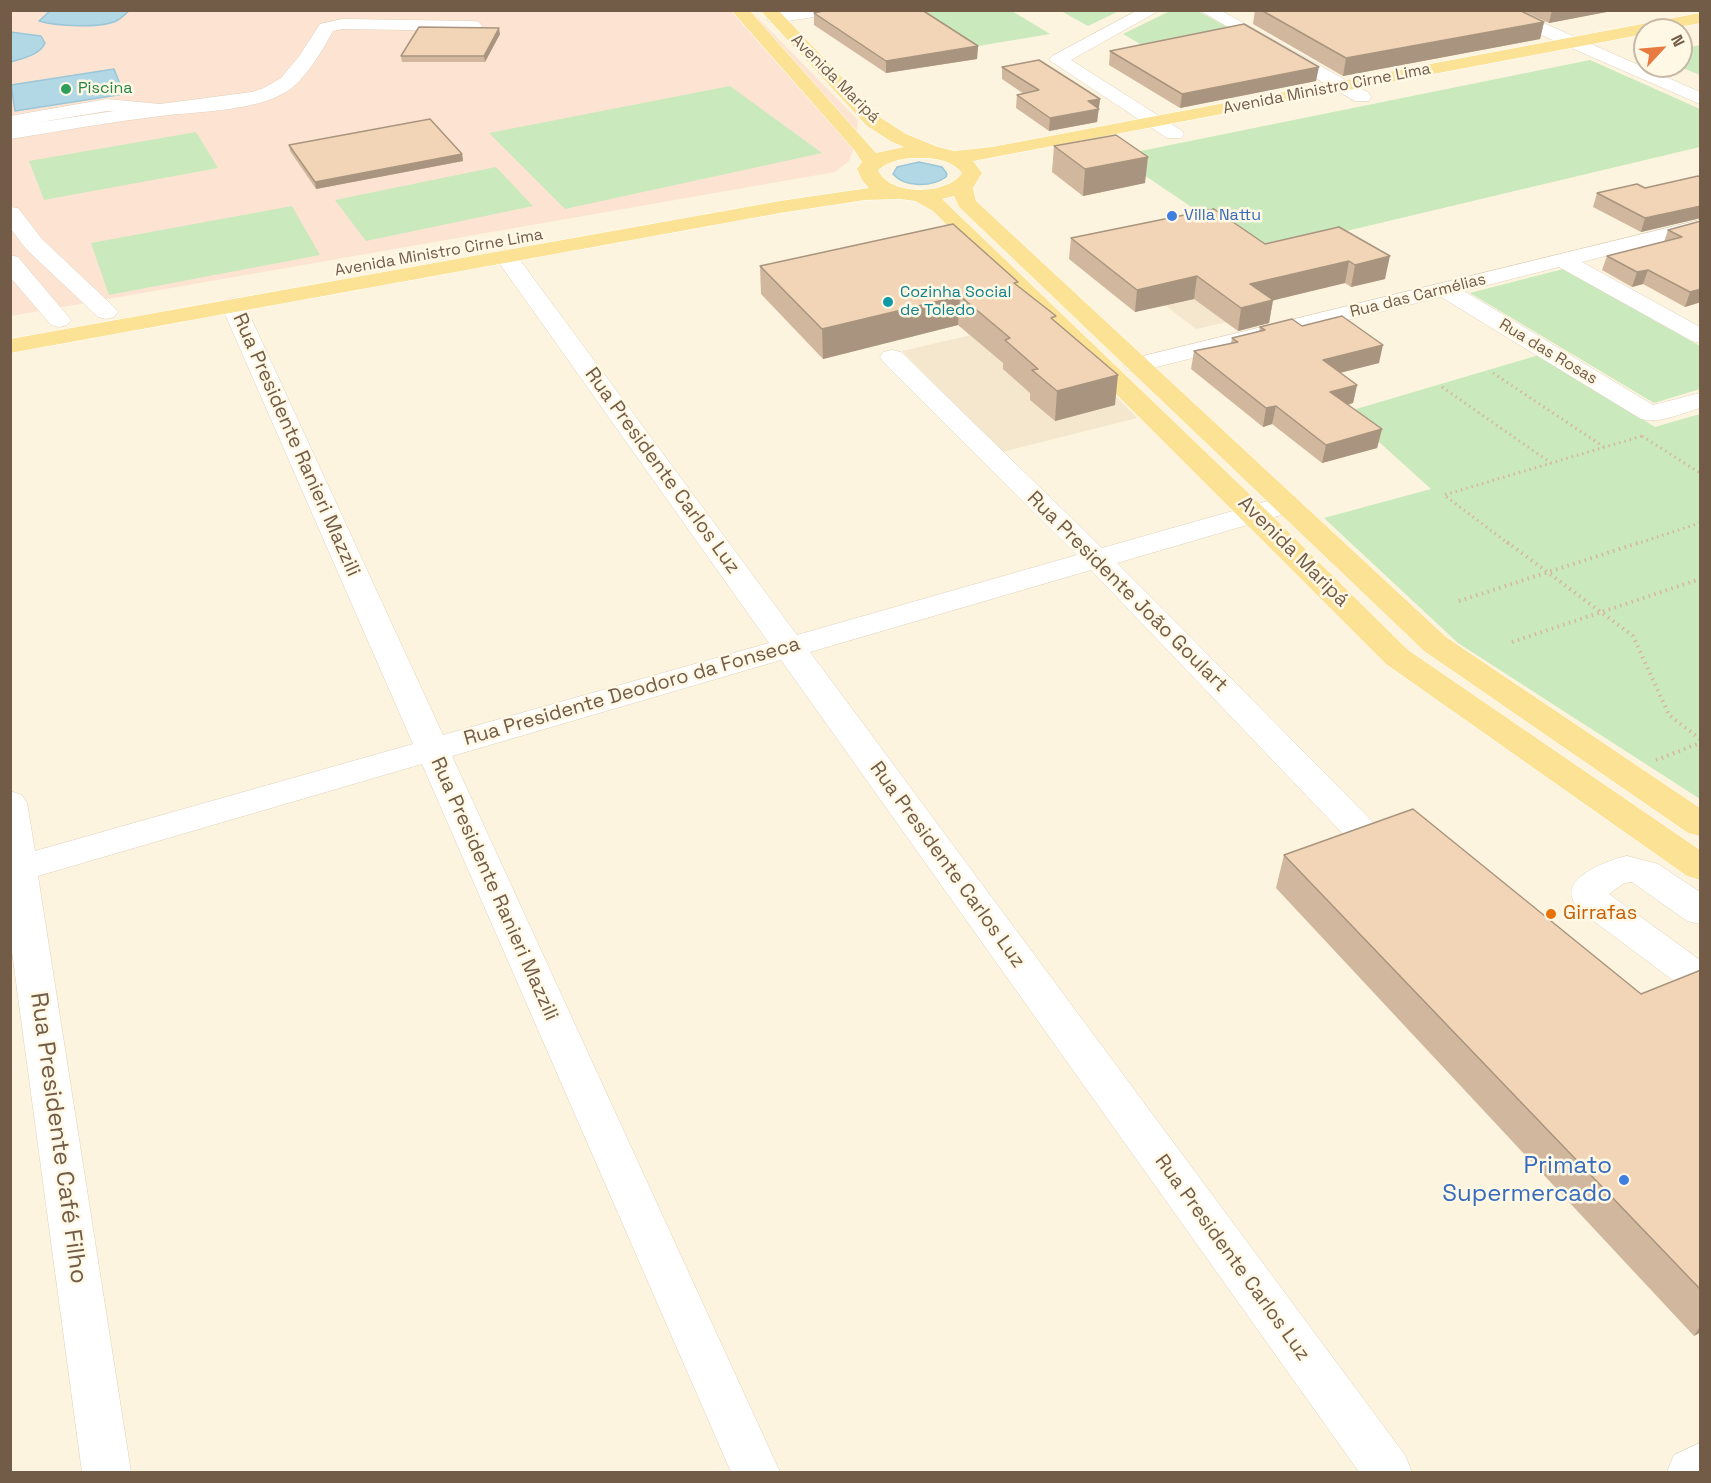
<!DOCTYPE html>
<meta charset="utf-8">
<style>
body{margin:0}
#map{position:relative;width:1711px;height:1483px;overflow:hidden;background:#fcf4de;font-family:"Space Grotesk",sans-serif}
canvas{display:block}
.frame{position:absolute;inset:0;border:12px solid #725b47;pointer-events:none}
.north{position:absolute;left:1633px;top:18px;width:60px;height:60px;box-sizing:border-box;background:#fff8e5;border:2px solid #c7b9a6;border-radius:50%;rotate:64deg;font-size:16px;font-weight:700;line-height:24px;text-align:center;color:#725b47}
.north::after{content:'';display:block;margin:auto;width:21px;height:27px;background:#e87a41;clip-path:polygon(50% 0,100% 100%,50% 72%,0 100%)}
</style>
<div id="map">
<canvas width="1711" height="1483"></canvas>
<div class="frame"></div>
<div class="north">N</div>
</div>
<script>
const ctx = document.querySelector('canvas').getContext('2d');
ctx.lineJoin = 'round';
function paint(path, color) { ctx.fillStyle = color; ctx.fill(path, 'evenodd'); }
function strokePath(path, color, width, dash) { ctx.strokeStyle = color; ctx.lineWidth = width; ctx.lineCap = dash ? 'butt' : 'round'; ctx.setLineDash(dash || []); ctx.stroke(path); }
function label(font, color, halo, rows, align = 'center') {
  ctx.font = font + ' "Space Grotesk",sans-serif'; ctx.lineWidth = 5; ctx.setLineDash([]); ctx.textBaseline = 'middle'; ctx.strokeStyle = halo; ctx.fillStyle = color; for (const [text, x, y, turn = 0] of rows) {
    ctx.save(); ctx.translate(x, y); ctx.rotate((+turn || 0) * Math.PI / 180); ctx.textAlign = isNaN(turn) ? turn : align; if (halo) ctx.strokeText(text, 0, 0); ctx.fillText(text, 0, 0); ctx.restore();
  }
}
paint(new Path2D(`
 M1131,279L1258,315L1196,329Z
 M1041,319L1137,418L1002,452L902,351Z`), '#f4e7cd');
paint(new Path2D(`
 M11,11H751L858,120L856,143L849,161L835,172L11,316Z`), '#fde4d2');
paint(new Path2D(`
 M1196,10L1245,37L1154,52L1123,34L1170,11Z
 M919,11H1012L1050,34L972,47Z
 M1061,11H1119L1088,26Z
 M1700,45V75L1678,66H1681V49Z
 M1590,60L1700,109V147L1258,252L1116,156Z
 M730,86L822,153L565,209L489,133Z
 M196,132L218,168L44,200L29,161Z
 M496,167L533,206L366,241L335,200Z
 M292,206L320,255L109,295L91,243Z
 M1563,269L1700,346V389L1654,403L1470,293Z
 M1539,355L1655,427L1700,414V799L1458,643L1324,518L1431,489L1346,412Z`), '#cae9bd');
const water = new Path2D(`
 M51,10H129V11C126,13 122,18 118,20C102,29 56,26 39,21Z
 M10,32L41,36L45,43C40,55 23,58 11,62Z
 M114,69L124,94L15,111L11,85Z
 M919,162L942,167L947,174L946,177C932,187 905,188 893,174L897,167Z`);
paint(water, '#b3d8e5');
strokePath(water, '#9ac6d7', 1.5);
const minor = new Path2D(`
 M791,10H835L827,15L775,23L769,22L767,18L769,14Z
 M1138,10H1160L1071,60L1181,130L1184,134L1181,138H1167L1049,60L1052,56Z
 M1199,10H1220L1369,93L1371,97L1369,101H1355Z
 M1491,10H1514L1700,92V104L1493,14Z
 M342,19L473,21L479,22L482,26L479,30L473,31L342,29L333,31C322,51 307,77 289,90C256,112 198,111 160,116C110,122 60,131 10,139V116L107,99L160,104L252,92L264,88L281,78L300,55L320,24ZM107,111H114L35,123Z
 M10,207L18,208L42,239L114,307L118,312L114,317L106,319L98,317L26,249L10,228Z
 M1700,220V232L1582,262L1700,327V343L1692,341L1559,267L1464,291L1653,405L1700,393V408C1682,413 1659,424 1641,419L1441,297L1136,372L1127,370L1124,365L1127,360Z
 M506,250L514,252L797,635L1077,555L883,362L880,357L883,352L892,350L901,352L1102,548L1275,499L1285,497L1295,499L1299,505L1295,511L1117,563L1372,821L1377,830L1372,839L1360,842L1348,839L1091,570L810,652L1405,1455L1412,1472H1359L781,660L452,756L780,1472H731L422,764L38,876L131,1472H82L10,937V791L22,795L27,803L35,851L413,744L221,305L225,300L233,298L241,300L245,305L443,735L769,643L495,257L498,252Z
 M10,255L18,257L67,315L71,320L67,325L59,327L51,325L10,277Z
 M1627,856L1658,864L1700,892V924L1687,921L1632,882L1624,883L1609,894L1700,960V994L1686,990L1583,913C1579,909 1573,903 1572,897C1566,875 1611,859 1627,856Z
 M1700,1443V1472H1667L1674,1455Z`);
const major = new Path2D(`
 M731,10H749L876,153L904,147L892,142L867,126L760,10H778L881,118L906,134L938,147L954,151L992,147L1700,13V23L1664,30H1645V34L973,161L982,173L973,188L976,201L1446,637L1700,808V836L1688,833L1424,651L959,207L954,196L942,199L1264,508L1408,650L1700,850V880L1687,876L1386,664L933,211L915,201L900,199L865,200L780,213L10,353V339L780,201L869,188L862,180L857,169L862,162L855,151ZM910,158C929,158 949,157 962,173C947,196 889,196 878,170C888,162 897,160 910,158Z`);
strokePath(minor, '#e0d1bb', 1);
strokePath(major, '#fff', 1);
strokePath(new Path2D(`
 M1493,373L1604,447
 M1442,387L1551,463
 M1642,436L1700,473
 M1509,544L1444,495L1642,436
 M1636,544L1700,523`), '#d6b89a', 3, [1.5, 4]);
strokePath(new Path2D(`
 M1507,542L1633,636L1669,715L1700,739
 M1459,601L1641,542
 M1512,642L1700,579
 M1656,760L1700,743`), '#d6b89a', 4, [1.5, 4.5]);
paint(minor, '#fff');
paint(major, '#fce295');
paint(new Path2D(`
 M817,10H922L978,46L977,59L886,73L814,25V13H817Z
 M1255,10H1519L1544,22L1540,39L1343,76L1253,24Z
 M1521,10H1617L1549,23Z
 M500,34L485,62H402L401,56Z
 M1110,51L1316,81L1180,108L1109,65Z
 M1002,67L1100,99L1097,122L1049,131L1016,108L1017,95L1024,94L1002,79Z
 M289,145L462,154L463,161L316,189L290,151Z
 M1054,146L1145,183L1083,196L1052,172Z
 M1701,177V218L1641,232L1593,207L1597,193L1645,188Z
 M1701,221V302L1685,307L1643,284L1632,287L1602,270L1607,256L1664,242L1668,230Z
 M1339,227L1385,279L1351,287L1345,283L1273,300L1269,323L1238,331L1194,299L1135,312L1069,259L1071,238L1265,244Z
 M760,266L1017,286L1055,322L1115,405L1055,421L1030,400V393L1003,369V363L958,325L823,359L761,294Z
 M1302,326L1379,363L1340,373L1357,385L1353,403L1348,405L1382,429L1377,448L1322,463L1272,424L1263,427L1191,369L1194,351L1231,343L1232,338L1259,331L1260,327Z
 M1284,855L1641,994L1701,970V1332L1694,1336L1276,888Z`), '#d0b79d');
paint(new Path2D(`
 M1552,10H1617L1549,23Z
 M1544,22L1540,39L1343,76L1346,58Z
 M499,28L500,34L485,62L484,56Z
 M978,46L977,59L886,73V61Z
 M1319,67L1316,81L1180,108L1182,94Z
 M1100,99L1097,122L1049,131L1050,118L1088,101Z
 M462,154L463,161L316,189L315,182Z
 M1148,157L1145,183L1083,196L1085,169Z
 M1701,206V218L1641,232L1645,218Z
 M1390,256L1385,279L1351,287L1355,265Z
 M1349,261L1345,283L1246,307L1250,284Z
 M1648,270L1643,284L1632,287L1637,272Z
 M1197,276L1194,299L1135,312L1137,290Z
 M1701,289V302L1685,307L1690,292Z
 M960,296L958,325L823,359L822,329Z
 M1273,300L1269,323L1238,331L1241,308Z
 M1383,345L1379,363L1319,378L1323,360Z
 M1118,375L1115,405L1055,421L1057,391Z
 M1357,385L1353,403L1326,410L1330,392Z
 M1276,406L1272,424L1263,427L1266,408Z
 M1382,429L1377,448L1322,463L1326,445Z
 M1701,1325V1332L1694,1336Z`), '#a9957f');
const building = new Path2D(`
 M822,10H922L978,46L886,61L814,13L823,11Z
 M1261,10H1519L1544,22L1346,58Z
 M1244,24L1319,67L1182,94L1110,51Z
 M419,27L499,28L484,56H401Z
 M1039,60L1100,99L1088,101L1099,109L1050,118L1017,95L1039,90L1002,67Z
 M430,119L462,154L315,182L289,145Z
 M1116,135L1148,157L1085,169L1054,146Z
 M1698,176L1701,177V206L1645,218L1597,193L1637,184L1645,188Z
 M1214,209L1265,244L1339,227L1390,256L1355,265L1349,261L1250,284L1273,300L1241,308L1197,276L1137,290L1071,238Z
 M1701,221V289L1690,292L1648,270L1637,272L1607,256L1682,237L1668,230Z
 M953,224L1018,282L1014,283L1056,316L1051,318L1118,375L1057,391L1032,370L1038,369L1005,340L1010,338L960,296L822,329L760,266Z
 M1342,316L1383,345L1323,360L1357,385L1330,392L1382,429L1326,445L1276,406L1266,408L1194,351L1238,342L1232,338L1265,330L1260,327L1292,319L1302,326Z
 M1413,809L1641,994L1701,970V1290L1284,855Z`);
paint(building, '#f2d5b6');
strokePath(building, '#a9957f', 1.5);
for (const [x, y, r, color] of [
 [66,89,6,"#2e9e5b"],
 [1172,216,6,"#3f7fe0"],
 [888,302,6,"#0f9aa8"],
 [1551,914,6,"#e8710a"],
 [1624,1180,6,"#3f7fe0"]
]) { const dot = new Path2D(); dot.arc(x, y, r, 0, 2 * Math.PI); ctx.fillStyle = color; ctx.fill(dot); strokePath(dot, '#fff8e5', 2); }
label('16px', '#725b47', '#fff8e5', [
 ["Avenida Maripá",835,79,45],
 ["Avenida Ministro Cirne Lima",1327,89,-11],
 ["Avenida Ministro Cirne Lima",439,253,-10],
 ["Rua das Carmélias",1418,296,-14],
 ["Rua das Rosas",1548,352,31]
]);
label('16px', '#27864d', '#fff8e5', [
 ["Piscina",78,89]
], 'left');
label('16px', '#366cbe', '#fff8e5', [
 ["Villa Nattu",1184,216]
], 'left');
label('16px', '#0d838f', '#fff8e5', [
 ["Cozinha Social",900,293],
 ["de Toledo",900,311]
], 'left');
label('20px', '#725b47', '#fff8e5', [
 ["Rua Presidente Ranieri Mazzili",296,445,66],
 ["Rua Presidente Carlos Luz",662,471,54],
 ["Avenida Maripá",1293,552,45],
 ["Rua Presidente João Goulart",1127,592,45],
 ["Rua Presidente Deodoro da Fonseca",632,692,-16],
 ["Rua Presidente Carlos Luz",947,865,54],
 ["Rua Presidente Ranieri Mazzili",494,889,66],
 ["Rua Presidente Carlos Luz",1232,1258,54]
]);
label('20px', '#c56008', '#fff8e5', [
 ["Girrafas",1563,914]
], 'left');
label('24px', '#725b47', '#fff8e5', [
 ["Rua Presidente Café Filho",58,1138,82]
]);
label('24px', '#366cbe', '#fff8e5', [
 ["Primato",1612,1166],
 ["Supermercado",1612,1194]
], 'right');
</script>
